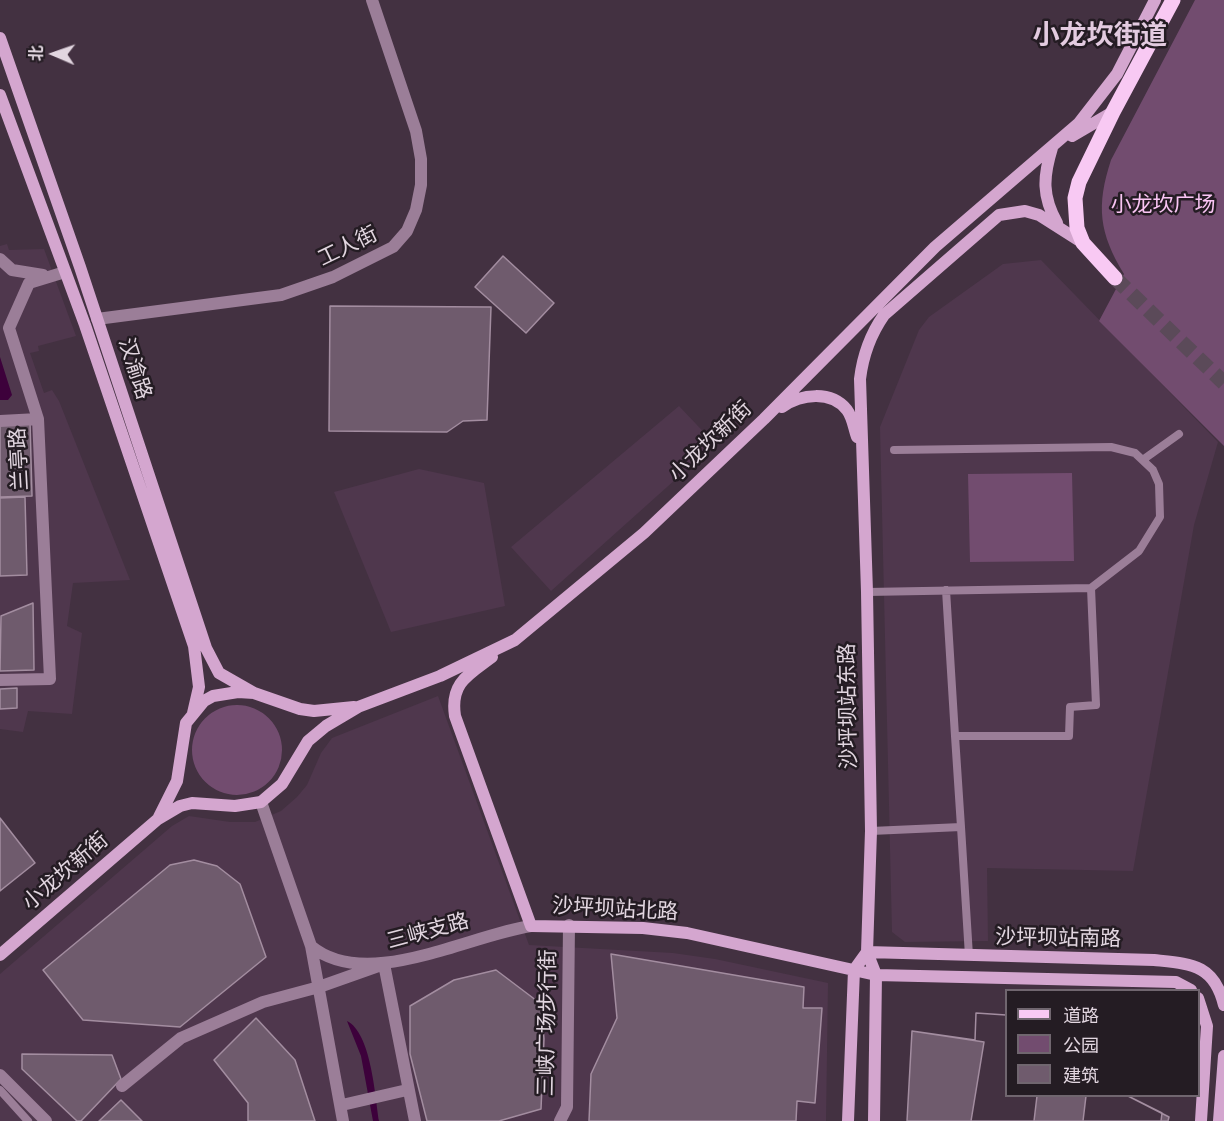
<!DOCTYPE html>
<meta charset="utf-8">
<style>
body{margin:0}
#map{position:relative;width:1224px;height:1121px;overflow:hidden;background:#433141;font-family:"Archivo Narrow","Noto Sans SC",sans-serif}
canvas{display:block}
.legend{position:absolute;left:1005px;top:989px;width:195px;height:108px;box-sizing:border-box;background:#241c23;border:2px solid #70666f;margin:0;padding:8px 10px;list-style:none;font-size:18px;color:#e2d6e0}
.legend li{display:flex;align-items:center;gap:12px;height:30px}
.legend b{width:30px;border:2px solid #70666f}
.north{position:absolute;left:24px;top:24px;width:60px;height:60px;-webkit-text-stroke:4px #241c23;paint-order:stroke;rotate:272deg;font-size:16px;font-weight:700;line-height:24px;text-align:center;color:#e2d6e0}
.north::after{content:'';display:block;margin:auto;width:21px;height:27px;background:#e2d6e0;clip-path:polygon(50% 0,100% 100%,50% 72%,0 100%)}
</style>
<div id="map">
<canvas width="1224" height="1121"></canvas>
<ul class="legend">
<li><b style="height:8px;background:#f8c9f3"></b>道路</li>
<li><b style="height:16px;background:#724c6f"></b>公园</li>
<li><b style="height:16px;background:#6f5b6d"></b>建筑</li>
</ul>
<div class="north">北</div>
</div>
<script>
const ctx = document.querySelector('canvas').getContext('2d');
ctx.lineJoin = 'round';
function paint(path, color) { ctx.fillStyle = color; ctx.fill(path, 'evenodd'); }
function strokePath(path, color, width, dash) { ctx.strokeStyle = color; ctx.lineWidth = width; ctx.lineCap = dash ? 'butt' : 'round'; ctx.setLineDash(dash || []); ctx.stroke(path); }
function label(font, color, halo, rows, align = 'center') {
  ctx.font = font + ' "Archivo Narrow","Noto Sans SC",sans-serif'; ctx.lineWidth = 5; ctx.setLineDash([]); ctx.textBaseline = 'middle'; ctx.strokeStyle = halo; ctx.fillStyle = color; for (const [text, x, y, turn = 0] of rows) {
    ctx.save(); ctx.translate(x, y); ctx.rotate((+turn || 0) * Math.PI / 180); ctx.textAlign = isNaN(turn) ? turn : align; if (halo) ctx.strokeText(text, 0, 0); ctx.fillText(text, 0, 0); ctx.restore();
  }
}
paint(new Path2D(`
 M7,244L9,250L44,249L76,336L38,346L39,351L30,353L44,393L52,390L59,401L130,580L73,583L67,626L82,633L72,714L28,711L23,732L0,729V246Z
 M1041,260L1218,442L1194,525L1133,871L987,868L988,941L905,942L892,932L880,427L919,330L929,317L1003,264Z
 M679,406L715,444L551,591L511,547Z
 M419,469L484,483L505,606L391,632L334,492Z
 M438,696L529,945L673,953L715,959L828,983L826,1121H0V974L172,826L189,816L230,822H255L281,811L297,797L307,785L321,753L332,738Z`), '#4f374d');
paint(new Path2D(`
 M1195,0H1224V446L1099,321L1124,274C1099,233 1096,206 1111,160Z
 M1072,473L1074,561L970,562L968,474Z
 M192 750a45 45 0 1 1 90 0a45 45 0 1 1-90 0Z`), '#724c6f');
paint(new Path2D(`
 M0,357L12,395L8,400H0Z
 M347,1021C371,1033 375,1095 379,1121H373L361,1056Z`), '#3d013b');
const building = new Path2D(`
 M503,256L554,303L526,333L475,287Z
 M330,306L491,307L487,420L463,421L447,432L329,431Z
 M30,422L32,496L0,497V424Z
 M25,497L27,575L0,576V498Z
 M33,603L34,670L0,671L1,616Z
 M17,688V708L0,709V689Z
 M0,818L35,863L0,891Z
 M194,860L217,866L240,884L266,957L180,1027L83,1020L43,970L170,865Z
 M611,954L804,987L803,1008H822L815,1103L797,1101L796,1121H589L591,1074L617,1018Z
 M496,970L541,1004L544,1039L541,1109L499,1121H427L410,1054V1006L454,980Z
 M976,1013L1006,1015V1096H1128L1162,1113L1161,1121H907L912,1031L975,1040Z
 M976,1013L1006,1015V1096H1128L1169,1117L1168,1121H907L912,1031L975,1040Z
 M256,1018L295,1060L315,1121H248V1103L214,1060Z
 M912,1031L984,1042L971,1121H907Z
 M22,1054L112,1055L121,1079L81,1121H77L22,1069Z
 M1037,1096H1086L1083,1121H1034Z
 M121,1100L142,1121H99Z`);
paint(building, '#6f5b6d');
strokePath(building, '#a38da0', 1.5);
strokePath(new Path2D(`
 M1115,278L1224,383`), '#5b4a59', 15, [15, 8]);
strokePath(new Path2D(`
 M1144,459L1179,434
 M946,590L955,736H1069L1070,707L1096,705L1091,588
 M867,592L1091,588L1139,551L1160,517L1159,484L1153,470L1135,453L1111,447L894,450
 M961,827L969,956
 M871,831L961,827L955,736
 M0,1090L28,1121`), '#9b7e98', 8);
strokePath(new Path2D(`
 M0,259L12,270L43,275
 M97,319L281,295L333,277L393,247L407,231L416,210L421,185V159L416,131L372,0
 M0,421L38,419
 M0,680L50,679L38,419L9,328L29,283L65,272
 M261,802L311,946C366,992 469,935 531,926
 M311,946L343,1121
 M0,1075L46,1121
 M122,1086L181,1038L263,1002L319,987L384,964L415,1121
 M342,1105L407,1090
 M560,1121L567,1107L569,925`), '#9b7e98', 12);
strokePath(new Path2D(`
 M0,38L80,267L206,648L219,673L254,693
 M0,95L85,325L194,646L199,687L193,713
 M1072,136L1113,112
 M1052,148C1043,177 1042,196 1057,223
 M782,407C801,394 831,390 847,410C853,418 854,429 857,437
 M492,657C468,675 450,683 455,716L531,926L643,928L687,933L876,975L1176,982L1191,990
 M159,817L177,781L186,723L204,701L213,696L238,692L254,693L300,709L314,711L354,707
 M867,952L1154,960C1191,964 1214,964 1224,1005
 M0,955L158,819L180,806L192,803L235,806L261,802L282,784L308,741L326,726L358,707L440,676L515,640L644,533L764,419L935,247L1079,123L1117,74L1155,0
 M1198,998L1207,1026L1201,1121
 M848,1121L854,970L867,952
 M874,1121L876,975L867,952L871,831L867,592L860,379C863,354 870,335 884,315L999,215L1025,211L1039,215L1083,243
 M1219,1121L1224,1056`), '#d4a6cf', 12);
strokePath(new Path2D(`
 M1115,278L1083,243L1077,228L1075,198L1079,182L1113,112L1173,0`), '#f8c9f3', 15);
label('21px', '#fac5f4', '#241c23', [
 ["小龙坎广场",1163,205]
]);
label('21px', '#e2d6e0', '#241c23', [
 ["工人街",348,247,-26],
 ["汉渝路",134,369,72],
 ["小龙坎新街",711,442,-44],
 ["兰亭路",20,459,-93],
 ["沙坪坝站东路",849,706,-91],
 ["小龙坎新街",66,872,-41],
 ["沙坪坝站北路",615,910,3],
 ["三峡支路",428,932,-15],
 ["沙坪坝站南路",1058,939,1],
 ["三峡广场步行街",548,1023,-89]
]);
label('bold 27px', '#e3cbe0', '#241c23', [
 ["小龙坎街道",1100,37]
]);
</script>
